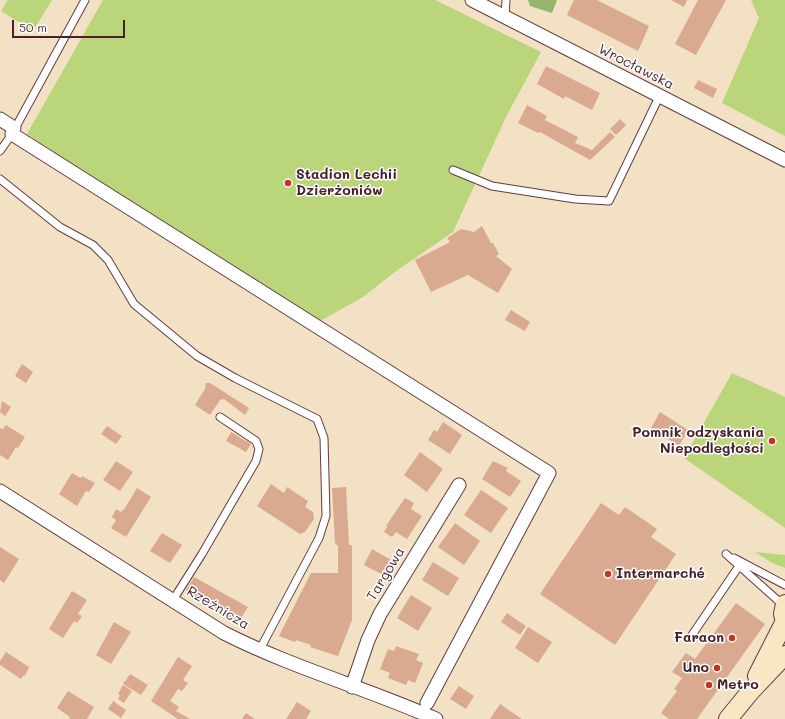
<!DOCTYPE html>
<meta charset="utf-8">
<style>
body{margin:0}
#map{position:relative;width:785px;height:719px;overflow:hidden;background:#f2e1c4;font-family:Mali,sans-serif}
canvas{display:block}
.scale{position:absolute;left:12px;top:20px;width:113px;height:18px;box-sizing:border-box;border:2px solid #4a1f2b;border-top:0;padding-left:5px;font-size:12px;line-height:14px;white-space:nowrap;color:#4a1f2b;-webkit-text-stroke:3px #fff;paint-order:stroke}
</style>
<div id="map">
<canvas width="785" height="719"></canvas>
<div class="scale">50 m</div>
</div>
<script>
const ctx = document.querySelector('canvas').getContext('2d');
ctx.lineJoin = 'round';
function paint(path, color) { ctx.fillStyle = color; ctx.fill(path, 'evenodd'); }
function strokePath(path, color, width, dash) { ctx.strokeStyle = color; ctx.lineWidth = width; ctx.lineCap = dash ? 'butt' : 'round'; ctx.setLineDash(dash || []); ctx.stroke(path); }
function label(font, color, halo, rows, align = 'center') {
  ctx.font = font + ' Mali,sans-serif'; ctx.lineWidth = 3; ctx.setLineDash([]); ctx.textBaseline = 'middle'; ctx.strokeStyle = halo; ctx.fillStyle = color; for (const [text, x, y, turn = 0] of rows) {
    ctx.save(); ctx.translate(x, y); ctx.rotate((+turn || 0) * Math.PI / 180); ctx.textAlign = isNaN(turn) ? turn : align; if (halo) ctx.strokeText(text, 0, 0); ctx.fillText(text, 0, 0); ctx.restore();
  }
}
paint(new Path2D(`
 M8,0H52L33,31L1,11Z
 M103,0H435L541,52L506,117L453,232L396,271L363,297L313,325L27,134Z
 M751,0H785V136L722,103L759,18Z
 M732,373L785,397V528L684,458Z
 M755,552L785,555V568L772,563Z`), '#bad57a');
paint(new Path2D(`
 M528,0H557L552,13L530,6Z`), '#93b66a');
paint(new Path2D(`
 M574,0H597L649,26L638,51L567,15Z
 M671,0H687L684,7Z
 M698,0H726L696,55L675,44Z
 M546,66L600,93L592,110L565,96L564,99L537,84Z
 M698,80L717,89L713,98L694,88Z
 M527,105L547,116L545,120L578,137L575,143L592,150L610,132L615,137L590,160L540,132L538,133L518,123Z
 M620,119L626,125L616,135L610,129Z
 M482,226L491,243H493L499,254L496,256L512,269L498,293L468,275L431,292L415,260L450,242L447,238L461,229L474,232Z
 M511,310L530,322L525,331L505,320Z
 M22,364L33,372L26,383L15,376Z
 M206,383H210L249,408L245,415L224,399L220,400L210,415L195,405L205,389Z
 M2,401L11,407L5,416L0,412Z
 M660,412L688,430L679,446L651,428Z
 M443,422L462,435L450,454L428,440L434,430L437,432Z
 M6,425L25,437L18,448L16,447L8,460L0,455V428L3,429Z
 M107,426L122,436L116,444L101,434Z
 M231,432L251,444L246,452L226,441Z
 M420,452L443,469L427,492L404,475Z
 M116,461L133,472L120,491L103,480Z
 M493,461L508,468L506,471L521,481L510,497L482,479Z
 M72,473L81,478L82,476L95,483L89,492L86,491L77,506L59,494Z
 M271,484L284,493L287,487L308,501L305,507L313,512L314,519L305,532L300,534L257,506Z
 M346,487L349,545H352V620L338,656L310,647L311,645L296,640L295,642L279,636L311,573H338V546L335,543L332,488Z
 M137,488L151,497L126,537L111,528L116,520L112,517L116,509L121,512L125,508Z
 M481,490L508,508L491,533L464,515Z
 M405,498L414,503L411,509L422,516L407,539L396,532L392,537L384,532L387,527L386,526Z
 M601,503L619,515L625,507L657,529L651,537L676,554L615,645L540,594Z
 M455,523L480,541L464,565L438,547Z
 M162,533L182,545L170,563L150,551Z
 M0,547L19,559L4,583L0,580Z
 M372,549L393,561L385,576L364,565Z
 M433,562L459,578L448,596L422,580Z
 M194,577L248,607L238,623L203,603L186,590Z
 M72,591L87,600L78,614L82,616L77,623L74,621L63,638L49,629Z
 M411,595L432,608L418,631L397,618Z
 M736,603L765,624L697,719H669L661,713L677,691L674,689L682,678L672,672L686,653L695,659Z
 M507,613L526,626L520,635L501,622Z
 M114,622L131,632L111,664L96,655Z
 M528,627L552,642L538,663L515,648Z
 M396,646L419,654L416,660L423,663L415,683L408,680L406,685L388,678L390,673L380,669L388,649L394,651Z
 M6,652L29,667L25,676L24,675L21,679L0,665V661Z
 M178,657L192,666L183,680L188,683L182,691L178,689L170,701L179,707L176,711L190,719H178L151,701Z
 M130,674L148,685L141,695L123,684Z
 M123,685L132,691L124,703L118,699L120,695L118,694Z
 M459,686L474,696L466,709L450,699Z
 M68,691L94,707L87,719H69L70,717L57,708Z
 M113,701L126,710L121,718L108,709Z
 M297,702L311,711L306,719H286Z
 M500,704L513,713L522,719H490Z
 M246,713L255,719H242Z`), '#d9aa90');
const lane = new Path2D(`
 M505,17L506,0
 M0,151L12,134L85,0
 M453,170L492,186L575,199L609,201L659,97
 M0,179L60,227L93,245L108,260L134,304L197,356L235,378L317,419L324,438L326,516L319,538L259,651
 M726,554L784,606
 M734,558L785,585
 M173,600L202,554L256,461L259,449L256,441L220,417
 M692,635L739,566`);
const street = new Path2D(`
 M472,0L785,160
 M0,119L14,128
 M12,134L549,473L427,703
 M0,491L224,633C293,668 366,688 436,719
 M352,687L368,640L380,614L459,485`);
const secondary = new Path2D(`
 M785,604L783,614L785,622
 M757,676L785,621
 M728,719L750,692L785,655`);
strokePath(lane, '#633c42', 9);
strokePath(street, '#633c42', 15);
strokePath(secondary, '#633c42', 20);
strokePath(lane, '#fff', 7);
strokePath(street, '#fff', 13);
strokePath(secondary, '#f9e7c3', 18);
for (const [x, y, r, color] of [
 [288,183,4,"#c8321e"],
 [772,441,4,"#c8321e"],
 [608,574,4,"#c8321e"],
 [732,638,4,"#c8321e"],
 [717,668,4,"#c8321e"],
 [709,685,4,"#c8321e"]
]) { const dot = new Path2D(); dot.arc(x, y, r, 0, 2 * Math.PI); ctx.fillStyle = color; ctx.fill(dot); strokePath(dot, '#fff', 1.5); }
label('14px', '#4a1f2b', '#fff', [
 ["Wrocławska",636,67,27],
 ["Targowa",386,574,-59],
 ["Rzeźnicza",218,608,31]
]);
label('bold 14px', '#4a1f2b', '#fff', [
 ["Stadion Lechii",296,175],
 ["Dzierżoniów",296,191],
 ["Pomnik odzyskania",764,433,"right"],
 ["Niepodległości",764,449,"right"],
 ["Intermarché",616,574],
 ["Faraon",724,638,"right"],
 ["Uno",709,668,"right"],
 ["Metro",717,685]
], 'left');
</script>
